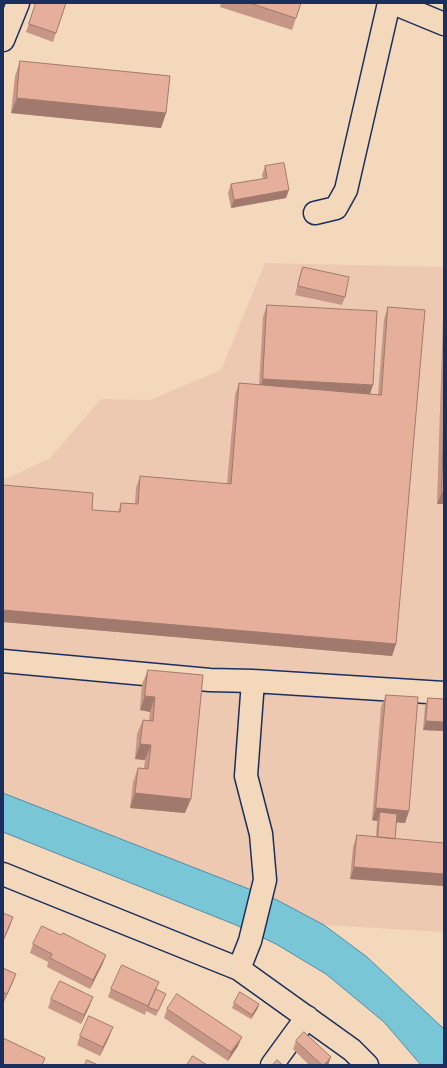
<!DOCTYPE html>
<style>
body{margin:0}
#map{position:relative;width:447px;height:1068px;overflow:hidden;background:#f4d8bb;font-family:"Gochi Hand",sans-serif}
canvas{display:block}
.frame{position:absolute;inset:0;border:4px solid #1b2f5e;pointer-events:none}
</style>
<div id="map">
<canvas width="447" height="1068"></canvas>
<div class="frame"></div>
</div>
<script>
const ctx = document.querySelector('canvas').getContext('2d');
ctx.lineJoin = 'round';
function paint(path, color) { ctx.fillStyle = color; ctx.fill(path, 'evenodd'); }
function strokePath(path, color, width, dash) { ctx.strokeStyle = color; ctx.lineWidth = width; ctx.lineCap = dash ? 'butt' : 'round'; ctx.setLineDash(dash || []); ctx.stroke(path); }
paint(new Path2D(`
 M265,263L444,267V932L324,925L277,900L3,793V480L49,459L101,399L150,400L221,370Z`), '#ecc9b0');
const water = new Path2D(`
 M3,793L277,900L324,925L367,957L444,1029V1065H421L384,1022L326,974L276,944L236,925L3,832Z`);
paint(water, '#79c7d6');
strokePath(water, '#538aa6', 1);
const minor = new Path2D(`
 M393,3L444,24
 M3,40L18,3
 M315,213L336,208L346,190L389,3
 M3,661L210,680L253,681L444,693
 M3,874L239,969L352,1050L367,1065
 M239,969L250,941L265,880L261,834L246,776L253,681
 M272,1065L307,1017`);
strokePath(minor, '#1b2f5e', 25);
strokePath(minor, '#f4d8bb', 22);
paint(new Path2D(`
 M36,3H66L53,42L26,32Z
 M221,3H301L292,30L220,7Z
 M20,61L166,113L161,128L11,113L15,76Z
 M265,166L286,198L231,208L228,193L231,184L263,179L262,175Z
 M303,267L345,297L342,305L295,295L300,275Z
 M444,284V504H437Z
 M267,305L370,394L378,395L384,319L388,307L396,644L392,656L3,622V485L92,510L118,512L121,503L135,504L136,488L140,476L227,484L235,395L239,383L259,385L263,317Z
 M148,670L185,813L130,808L133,782L138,768H144L145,760L135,759L137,734L143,720H149L150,712L140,710L142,684Z
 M386,695L409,811L405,823L396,822L395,839L444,843V886L350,879L353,847L357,835L376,837L377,821L372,820L381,707Z
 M428,698L444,699V731L423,730L425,706Z
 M33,944L103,963L90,989L47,967L48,962L30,953Z
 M3,968L16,974L4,1002H3Z
 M111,989H156L164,998L156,1016L146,1011L145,1015L108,997Z
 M51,999L90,1005L81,1024L48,1008Z
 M234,1003L258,1008L251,1019L232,1008Z
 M167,1009L238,1046L228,1061L164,1018Z
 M110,1035L100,1056L77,1045L80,1036Z
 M296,1041L328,1065H309L293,1049Z`), '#c69686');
paint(new Path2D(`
 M17,98L166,113L161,128L11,113Z
 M289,190L286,198L231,208L234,200Z
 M263,379L373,385L369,397L259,391Z
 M442,492H444V504H437Z
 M3,610L396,644L392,656L3,622Z
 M145,696L155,697L150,712L140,710Z
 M426,721L444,722V731L423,730Z
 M140,744L151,745L145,760L135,759Z
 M135,793L191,799L185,813L130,808Z
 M376,808L409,811L405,823L379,821L380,812L377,821L372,820Z
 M354,867L444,874V886L350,879Z
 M13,917L10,926L3,942V941Z
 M106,955L103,963L90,989L93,980Z
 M16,974L13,982L4,1002L7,994Z
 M93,997L90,1005L81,1024L84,1015Z
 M259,1004L258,1008L251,1019L252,1015Z
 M113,1027L110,1035L100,1056L103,1047Z
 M242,1037L238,1046L228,1061L231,1052Z
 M331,1057L328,1065H324Z`), '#a17a6d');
const building = new Path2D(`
 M36,3H66L56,33L29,24Z
 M250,3H301L296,18Z
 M20,61L170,76L166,113L17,98Z
 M284,163L289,190L234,200L231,184L267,178L265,166Z
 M303,267L349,277L345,297L298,286Z
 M267,305L377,311L373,385L263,379Z
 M388,307L425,310L396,644L3,610V485L93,493L92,510L120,512L121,503L138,504L140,476L231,484L239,383L381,395Z
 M444,412V492H442Z
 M148,670L203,675L191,799L135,793L138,768L148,769L151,745L140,744L143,720L153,721L155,697L145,696Z
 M386,695L418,697L409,811L376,808Z
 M428,698L444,699V722L426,721Z
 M380,812L397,814L395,839L378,837Z
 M357,835L444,843V874L354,867Z
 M3,913L13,917L4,938H3Z
 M42,926L61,935L63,933L106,955L93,980L50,958L52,954L33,944Z
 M122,965L159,982L148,1006L111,989Z
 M3,968L16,974L7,994L3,992Z
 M60,981L93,997L84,1015L51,999Z
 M156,989L166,994L158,1011L148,1007Z
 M240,992L259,1004L252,1015L234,1003Z
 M177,994L242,1037L231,1052L167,1009Z
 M89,1016L113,1027L103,1047L80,1036Z
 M304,1032L331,1057L324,1065H322L296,1041Z
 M3,1038L45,1058L42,1065H3Z
 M193,1056L207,1065H187Z
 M87,1060L98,1065H85Z
 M277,1060L283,1065H273Z`);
paint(building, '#e6af9c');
strokePath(building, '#a17a6d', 1);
</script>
